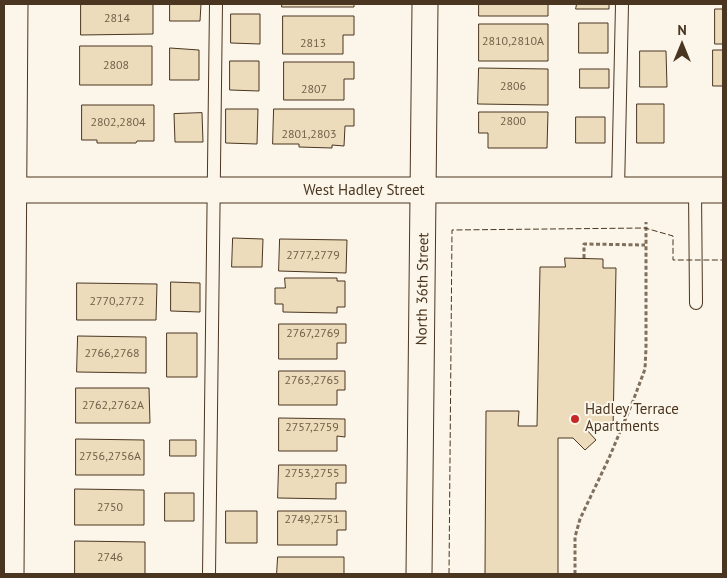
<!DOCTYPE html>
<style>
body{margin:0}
#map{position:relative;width:727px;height:578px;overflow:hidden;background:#fbf6e9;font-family:"PT Sans",sans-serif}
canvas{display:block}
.frame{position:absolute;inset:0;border:5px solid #4a3520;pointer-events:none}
.north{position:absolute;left:657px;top:20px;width:50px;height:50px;-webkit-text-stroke:4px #fbf6e9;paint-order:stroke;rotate:0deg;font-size:14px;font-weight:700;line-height:20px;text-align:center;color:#4a3520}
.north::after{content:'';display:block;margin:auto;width:18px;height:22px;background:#4a3520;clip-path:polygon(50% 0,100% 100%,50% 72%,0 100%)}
</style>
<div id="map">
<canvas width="727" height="578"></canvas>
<div class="frame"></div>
<div class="north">N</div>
</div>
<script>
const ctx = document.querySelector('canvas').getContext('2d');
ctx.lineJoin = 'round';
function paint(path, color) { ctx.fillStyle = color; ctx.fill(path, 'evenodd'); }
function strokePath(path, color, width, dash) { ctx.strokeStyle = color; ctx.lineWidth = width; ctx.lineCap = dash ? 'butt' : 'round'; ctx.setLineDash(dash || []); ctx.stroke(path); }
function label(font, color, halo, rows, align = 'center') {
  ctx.font = font + ' "PT Sans",sans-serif'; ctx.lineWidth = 4; ctx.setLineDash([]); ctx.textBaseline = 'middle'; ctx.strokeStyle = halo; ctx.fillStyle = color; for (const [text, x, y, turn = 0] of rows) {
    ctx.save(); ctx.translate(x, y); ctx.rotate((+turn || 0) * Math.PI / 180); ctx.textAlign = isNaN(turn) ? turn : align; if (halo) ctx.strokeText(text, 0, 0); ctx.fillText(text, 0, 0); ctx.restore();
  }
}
const building = new Path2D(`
 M81,4H153V34L81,35Z
 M170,4H201L200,21H170Z
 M282,4H354V7H282Z
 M479,4H548V16H479Z
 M577,4H609V9H576Z
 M715,9H723V44H715Z
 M231,14H260V44L231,43Z
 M283,16H354V35H343V54H283Z
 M579,23H608V53H579Z
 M479,24H548V61H479Z
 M80,46H152V85H80Z
 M170,48L199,50V80H170Z
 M713,50H723V86H713Z
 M640,51H666L667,87H640Z
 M230,61H259V91L230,90Z
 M284,62H354V79H344V100H284Z
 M479,68L548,69V105L478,104Z
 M580,69H609V88H580Z
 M637,104H664V143H637Z
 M82,105H154V141H137L136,143H97V140H82Z
 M226,109H258L257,144L226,143Z
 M274,109H354V126H345L344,146L332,145V148L299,147V144H273Z
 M479,112H548L547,148H488V133H479Z
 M202,113L203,142H175L174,114Z
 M576,117H605V143H576Z
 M233,238L263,239L262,267H232Z
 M280,239L347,240L346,273L279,271Z
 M565,258L603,259V268H616L613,430L586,429L596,440L585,450L573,438H558V574H485L486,411H519L518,426H537L540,267H565Z
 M285,278H337V281H345V307H337V313L283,312V304H275V288H285Z
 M171,282L200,283V312L171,311Z
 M77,283L157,284L156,320H77Z
 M279,324H346V343H337V359H279Z
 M167,333H197V377H167Z
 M78,336L146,337V373L77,372Z
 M279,371H345V390H337V405H279Z
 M76,388H149L150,423H76Z
 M279,418L345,419V437L337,436V451H279Z
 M76,439L144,440V475H76Z
 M170,440H196V456H170Z
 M279,465H346V483H336V499L278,498Z
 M75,489L144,490V525H75Z
 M165,493H194V521H165Z
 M226,511H257V543H226Z
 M278,511H346V530H337V545H278Z
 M75,541L145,542V574H75Z
 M278,557H344V574H277Z`);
paint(building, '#ecdcbc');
strokePath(building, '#4a3520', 1);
const service = new Path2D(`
 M618,190L622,4
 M695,191L696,303
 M209,574L216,4`);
const minor = new Path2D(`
 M4,190H723
 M11,574L15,4
 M419,574L425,4`);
strokePath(service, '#4a3520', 14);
strokePath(minor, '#4a3520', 27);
strokePath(new Path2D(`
 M584,258V244L645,245
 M575,574V537L580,519L609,458L633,401L645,369L646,348V222`), '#7f6f5c', 3, [4, 2.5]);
strokePath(service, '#fbf6e9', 12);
strokePath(minor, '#fbf6e9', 25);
strokePath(new Path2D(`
 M449,574L452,230L645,228L673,236V260H723`), '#4a3520', 1, [6, 2.5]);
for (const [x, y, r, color] of [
 [575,419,5,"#c62828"]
]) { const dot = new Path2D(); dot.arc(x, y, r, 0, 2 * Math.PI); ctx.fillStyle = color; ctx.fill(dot); strokePath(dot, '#fbf6e9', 2); }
label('12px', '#725f47', null, [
 ["2814",117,19],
 ["2810,2810A",513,42],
 ["2813",313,44],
 ["2808",116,66],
 ["2806",513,87],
 ["2807",314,90],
 ["2800",513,122],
 ["2802,2804",118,123],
 ["2801,2803",309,135],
 ["2777,2779",313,256],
 ["2770,2772",117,302],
 ["2767,2769",313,334],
 ["2766,2768",112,354],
 ["2763,2765",312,381],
 ["2762,2762A",113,406],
 ["2757,2759",312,428],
 ["2756,2756A",110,457],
 ["2753,2755",312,474],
 ["2750",110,508],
 ["2749,2751",312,520],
 ["2746",110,558]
]);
label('15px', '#4a3520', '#fbf6e9', [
 ["West Hadley Street",364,191],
 ["North 36th Street",423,289,-89]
]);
label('15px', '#4a3520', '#fbf6e9', [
 ["Hadley Terrace",585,410],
 ["Apartments",585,427]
], 'left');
</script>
